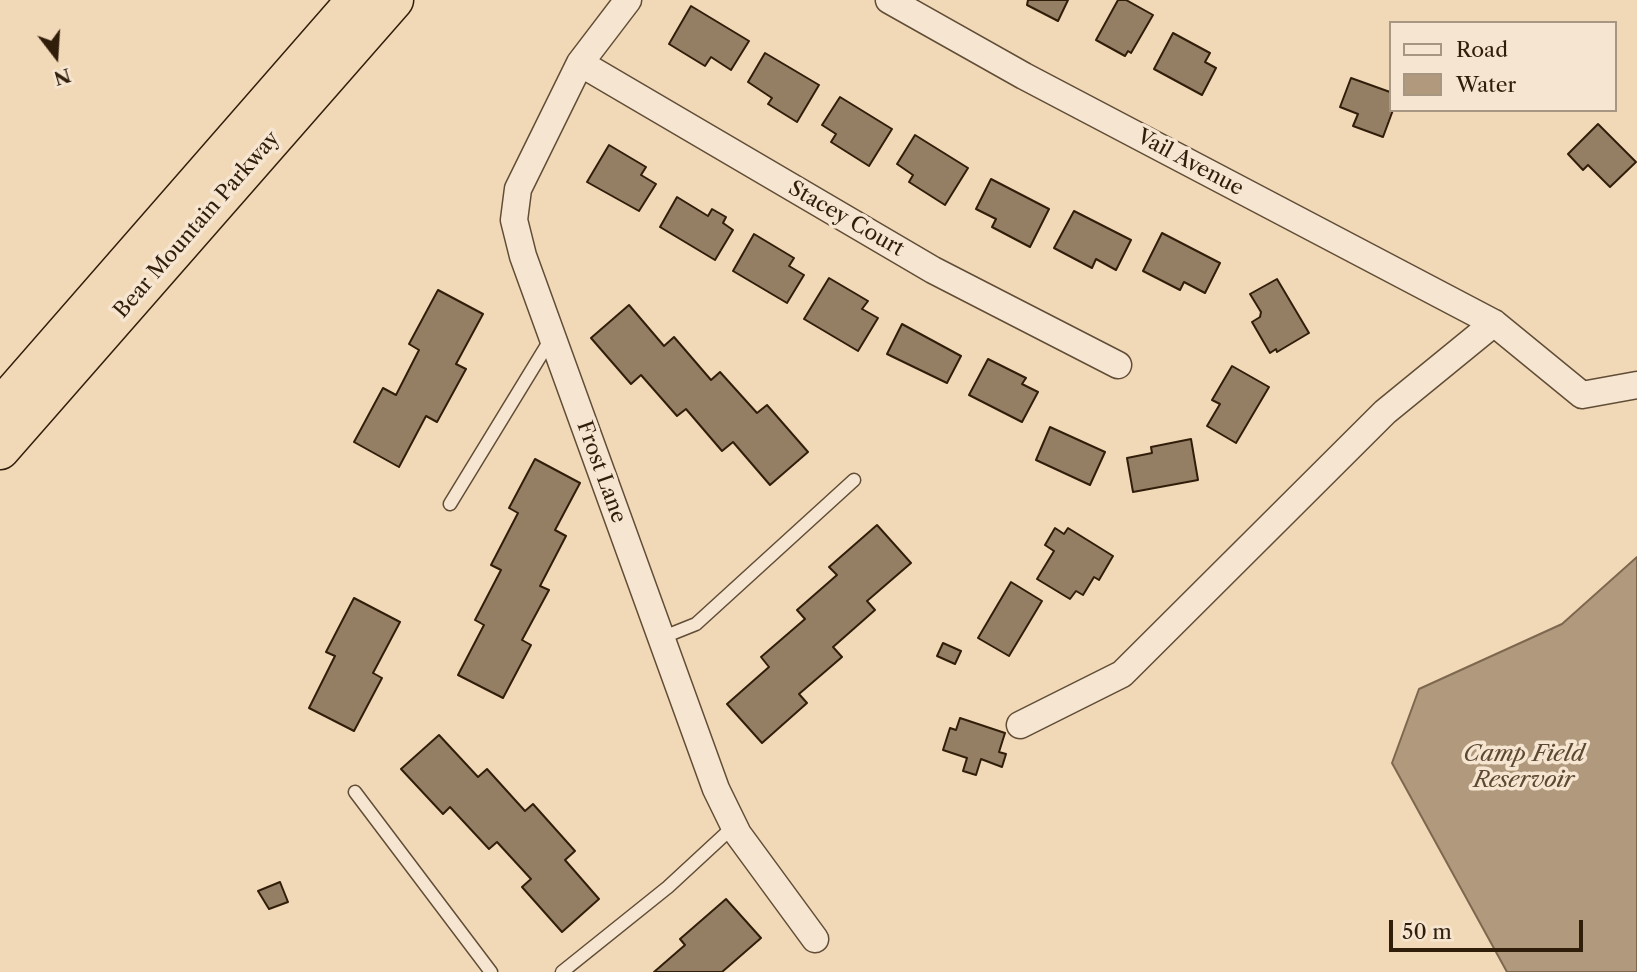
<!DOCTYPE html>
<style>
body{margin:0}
#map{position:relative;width:1637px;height:972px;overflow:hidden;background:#f1d9b8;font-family:"Libre Caslon Text",serif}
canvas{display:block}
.legend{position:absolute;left:1389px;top:21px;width:228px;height:91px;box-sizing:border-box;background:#f6e6d1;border:2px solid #a79681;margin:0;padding:9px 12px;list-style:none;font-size:21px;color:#311e0a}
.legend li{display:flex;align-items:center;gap:14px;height:35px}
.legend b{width:35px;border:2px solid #a79681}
.north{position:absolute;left:21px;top:21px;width:70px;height:70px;-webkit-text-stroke:5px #f6e6d1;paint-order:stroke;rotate:163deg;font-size:19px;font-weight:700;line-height:28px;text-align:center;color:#311e0a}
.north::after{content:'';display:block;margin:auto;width:24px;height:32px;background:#311e0a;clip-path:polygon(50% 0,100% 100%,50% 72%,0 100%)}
.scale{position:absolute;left:1389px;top:920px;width:194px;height:32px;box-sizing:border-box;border:4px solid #311e0a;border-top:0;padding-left:9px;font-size:21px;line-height:24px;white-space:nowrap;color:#311e0a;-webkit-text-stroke:5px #f6e6d1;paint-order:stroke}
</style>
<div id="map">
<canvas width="1637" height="972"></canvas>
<ul class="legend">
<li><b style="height:9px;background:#f6e6d1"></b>Road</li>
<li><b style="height:19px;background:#b0997d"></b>Water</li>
</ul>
<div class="north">N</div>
<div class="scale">50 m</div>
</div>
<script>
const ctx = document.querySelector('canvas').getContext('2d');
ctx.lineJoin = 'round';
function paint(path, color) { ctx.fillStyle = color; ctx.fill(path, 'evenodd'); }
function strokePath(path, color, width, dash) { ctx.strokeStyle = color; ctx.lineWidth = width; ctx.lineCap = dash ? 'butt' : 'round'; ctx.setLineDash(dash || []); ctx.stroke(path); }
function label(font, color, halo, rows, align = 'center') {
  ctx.font = font + ' "Libre Caslon Text",serif'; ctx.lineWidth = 7; ctx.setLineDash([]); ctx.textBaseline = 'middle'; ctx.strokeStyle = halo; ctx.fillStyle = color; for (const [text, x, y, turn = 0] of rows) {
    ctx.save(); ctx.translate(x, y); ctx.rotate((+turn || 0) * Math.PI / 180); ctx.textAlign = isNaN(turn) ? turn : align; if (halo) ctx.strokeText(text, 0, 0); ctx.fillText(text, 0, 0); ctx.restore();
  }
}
const water = new Path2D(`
 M1637,557V972H1507L1392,763L1419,689L1562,624Z`);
paint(water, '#b0997d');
strokePath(water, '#7d684f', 2);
const building = new Path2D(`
 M1028,0H1068L1058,21L1027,5Z
 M1118,0H1126L1153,15L1131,53L1128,51L1125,56L1096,40Z
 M691,6L749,41L731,70L711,57L705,66L669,44Z
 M1173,33L1210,53L1205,62L1216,68L1202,95L1154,69Z
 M765,53L819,85L797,122L768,104L772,98L748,82Z
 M1351,78L1390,92V110H1393L1383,137L1353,126L1358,114L1340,107Z
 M840,97L892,129L869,166L831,142L836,134L822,125Z
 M1598,124L1636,162L1610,187L1588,165L1583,170L1568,154Z
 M915,135L968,168L945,205L909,182L913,175L897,164Z
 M609,145L646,167L641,175L656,184L639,211L587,182Z
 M991,179L1049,209L1030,247L992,227L996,219L976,209Z
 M677,197L708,216L712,209L726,217L723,223L733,230L715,260L660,227Z
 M1074,211L1131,240L1116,270L1096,259L1092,268L1054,248Z
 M1162,233L1220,263L1205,293L1184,282L1180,290L1143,271Z
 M754,234L794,258L789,266L804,275L787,303L733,271Z
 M829,278L868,301L862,309L878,318L858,351L804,319Z
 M1277,279L1309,333L1277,352L1276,349L1270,353L1252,322L1260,317L1261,312L1250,294Z
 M438,290L483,314L456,364L466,369L437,422L426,416L399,467L354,442L383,388L396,395L419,350L409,344Z
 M629,305L664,346L674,337L711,380L720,372L757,413L767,405L808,452L770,485L733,442L722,451L686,409L677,416L641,375L631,384L591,338Z
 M902,324L961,356L947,383L887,354Z
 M988,359L1026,378L1022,384L1038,392L1022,422L969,395Z
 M1232,366L1269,387L1236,443L1207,426L1220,404L1212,400Z
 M1050,427L1105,452L1090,485L1036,460Z
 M1191,439L1198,480L1133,492L1127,458L1152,453L1151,447Z
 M535,459L580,483L555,530L566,536L540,586L549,590L522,640L531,645L503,698L458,675L484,625L475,620L501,570L491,565L518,513L509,508Z
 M877,525L911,563L867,601L875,610L833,647L842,657L799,694L807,703L762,743L727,704L769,667L761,657L805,619L797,610L837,575L829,567Z
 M1055,528L1064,534L1068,528L1113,556L1099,580L1094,577L1083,595L1076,591L1070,599L1037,579L1054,551L1045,545Z
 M1011,582L1042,601L1009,656L978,638Z
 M354,598L400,622L373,673L382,678L354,731L309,708L335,656L326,652Z
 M943,643L961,651L955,664L937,656Z
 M960,718L1005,733L999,752L1006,754L1002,767L981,759L976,775L963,771L967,758L943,750L950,728L956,730Z
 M439,735L478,777L487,769L525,811L533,804L575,851L565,860L599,899L562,932L522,887L531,879L497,842L489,849L450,807L443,814L401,769Z
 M280,882L288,902L269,909L258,891Z
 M726,899L761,938L722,972H654L685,945L680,939Z`);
paint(building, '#957f64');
strokePath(building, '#311e0a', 2);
const lane = new Path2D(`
 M450,504L552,337
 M661,638L696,624L854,480
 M355,792L491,972
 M562,972L668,887L734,826`);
const street = new Path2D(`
 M628,0L580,63L518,189L514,220L523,256L716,789L738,834L815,939
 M889,0L1024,76L1494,323L1582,395L1637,385
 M580,63L933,270L1118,365
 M1020,725L1122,674L1385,412L1494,323`);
const highway = new Path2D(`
 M0,408L356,0
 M0,450L394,0`);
strokePath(lane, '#614d36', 15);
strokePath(street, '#614d36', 29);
strokePath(highway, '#311e0a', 41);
strokePath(lane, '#f6e6d1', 12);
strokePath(street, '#f6e6d1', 26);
strokePath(highway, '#f1d9b8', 38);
label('21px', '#311e0a', '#f6e6d1', [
 ["Vail Avenue",1190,163,28],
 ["Stacey Court",846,219,30],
 ["Bear Mountain Parkway",197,225,-49],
 ["Frost Lane",601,472,70]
]);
label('italic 23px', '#5d4932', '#f6e6d1', [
 ["Camp Field",1524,754],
 ["Reservoir",1524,780]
]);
</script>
